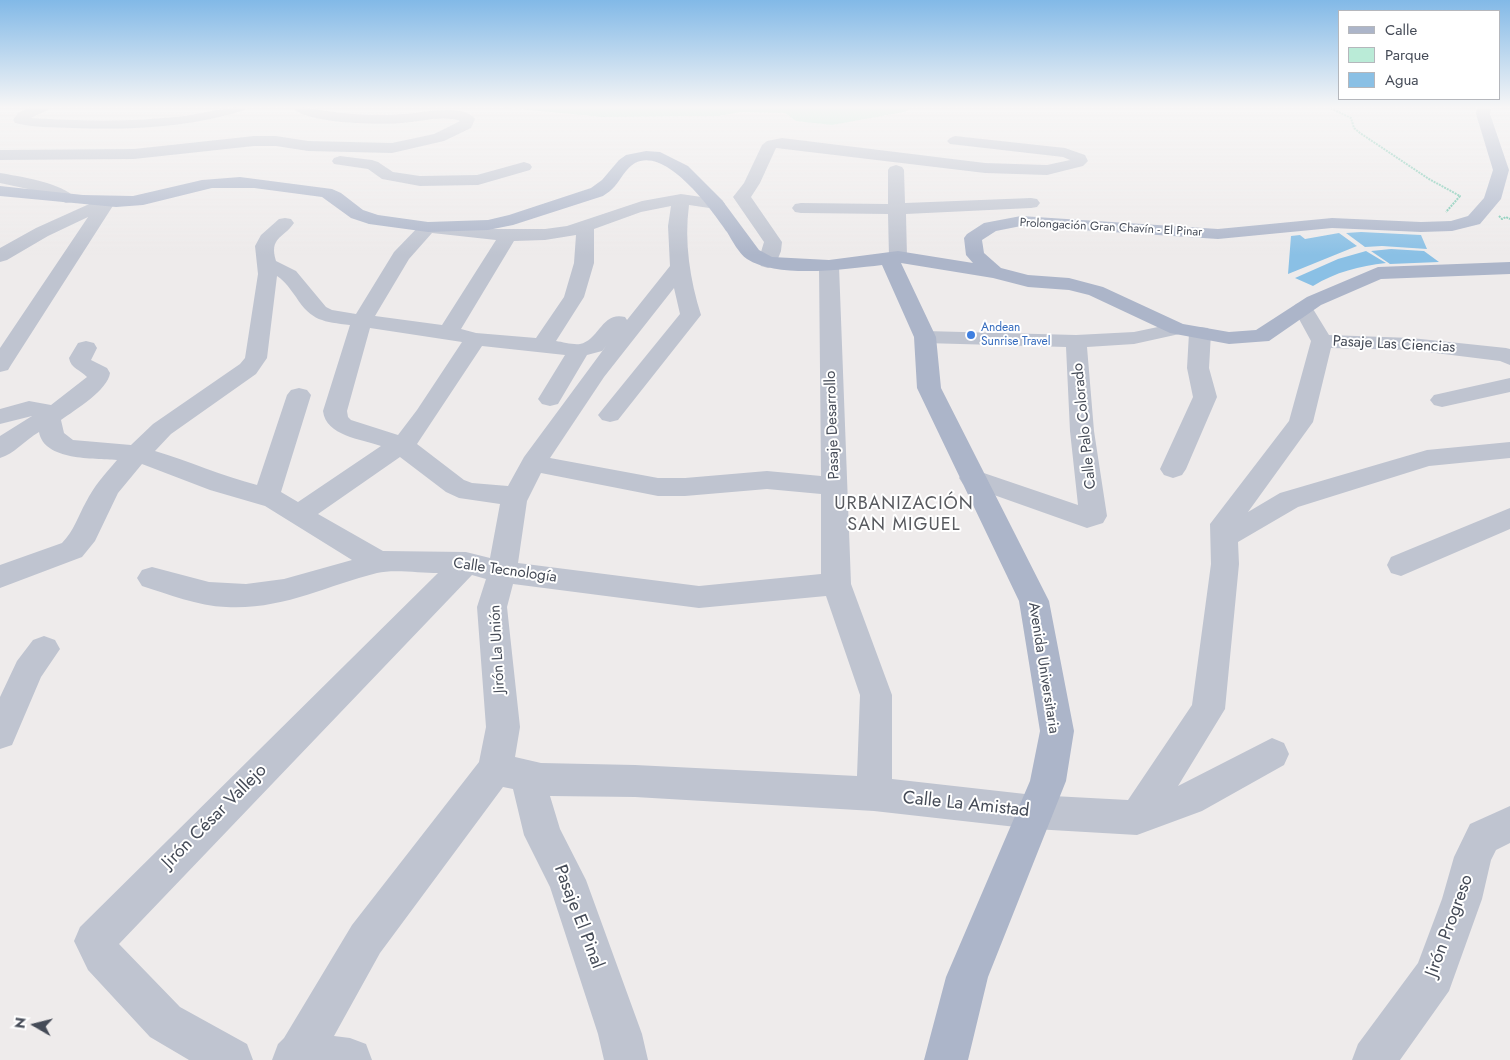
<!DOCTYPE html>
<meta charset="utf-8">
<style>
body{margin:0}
#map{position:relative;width:1510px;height:1060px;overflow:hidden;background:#eeebeb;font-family:Jost,sans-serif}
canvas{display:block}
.legend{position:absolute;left:1338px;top:10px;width:162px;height:90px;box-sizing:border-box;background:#fff;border:1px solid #b5b7bc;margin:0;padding:6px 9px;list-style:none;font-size:15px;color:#454b57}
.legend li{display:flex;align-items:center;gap:10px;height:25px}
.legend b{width:25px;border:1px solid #b5b7bc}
.north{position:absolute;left:10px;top:1000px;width:50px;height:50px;-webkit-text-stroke:4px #fff;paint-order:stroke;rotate:278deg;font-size:14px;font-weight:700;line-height:20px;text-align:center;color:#454b57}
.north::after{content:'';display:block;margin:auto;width:18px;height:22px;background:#454b57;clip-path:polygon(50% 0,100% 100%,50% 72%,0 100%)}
</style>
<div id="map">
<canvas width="1510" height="1060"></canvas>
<ul class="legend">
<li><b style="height:6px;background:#acb5c9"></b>Calle</li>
<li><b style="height:14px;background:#baebd7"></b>Parque</li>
<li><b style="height:14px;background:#8ac0e5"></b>Agua</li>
</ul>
<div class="north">N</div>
</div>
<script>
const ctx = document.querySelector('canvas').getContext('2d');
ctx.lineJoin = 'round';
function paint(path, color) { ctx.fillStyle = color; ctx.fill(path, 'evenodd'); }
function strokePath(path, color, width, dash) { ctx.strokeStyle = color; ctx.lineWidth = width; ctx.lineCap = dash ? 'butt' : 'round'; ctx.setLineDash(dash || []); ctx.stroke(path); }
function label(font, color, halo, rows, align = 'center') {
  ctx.font = font + ' Jost,sans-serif'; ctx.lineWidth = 4; ctx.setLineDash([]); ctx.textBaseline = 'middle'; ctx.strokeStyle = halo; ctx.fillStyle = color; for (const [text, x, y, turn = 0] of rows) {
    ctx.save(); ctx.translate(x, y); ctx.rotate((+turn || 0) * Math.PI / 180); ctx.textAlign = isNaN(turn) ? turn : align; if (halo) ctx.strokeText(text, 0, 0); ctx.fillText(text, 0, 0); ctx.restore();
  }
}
paint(new Path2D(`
 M501,107H913L904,112L832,125L796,121L785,113L741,112L719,116L601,117Z`), '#baebd7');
paint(new Path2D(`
 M1361,232L1421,235L1427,249L1382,246L1365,247L1346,233Z
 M1339,233L1357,246L1288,274L1291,236L1300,235L1305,239Z
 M1391,249L1424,251L1439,262L1390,264L1371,251Z
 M1366,251L1386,263C1359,266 1336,272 1313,286L1295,278L1338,259Z`), '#8ac0e5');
strokePath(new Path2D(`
 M1328,107L1351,118L1354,128L1360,133L1429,179L1460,196L1446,212
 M1499,216L1502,219L1506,217L1510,219`), '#75c6ae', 2, [2, 1]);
paint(new Path2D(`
 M31,107H50L48,110L31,118C78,121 128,122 175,117C200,115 221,107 247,107L245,110C188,128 131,130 72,128C52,127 34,128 15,123L13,120L18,113Z
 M292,107C307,107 320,110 334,112C357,115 381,116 404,114C421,113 464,103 475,119L471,128L444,141L392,153L308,151L276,146H254L134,159L0,160V150L134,149L254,136H276L308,141L392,143L434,134L460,121C442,115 420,122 402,123C381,125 304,124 292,107Z
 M955,136L1065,148L1085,155L1088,161L1083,166L1047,175L985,173L776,148L760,183L751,197L782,242L781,251L775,266L768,268L761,266L758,262L764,242L733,197L744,183L762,145L767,141L782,138L985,163L1047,165L1070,160L1063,157L950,144L947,141L950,138Z
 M340,156L372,160L378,162L393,172L420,176L477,175L524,162L530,164L532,167L530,170L478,185L420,186L382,179L368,169L334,164L332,161L334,158Z
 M896,165L902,167L904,170L905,203L1031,198L1037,199L1040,203L1037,207L1031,208L906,214L907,257L905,261L898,263L891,261L889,257L888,214L801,213L795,212L792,208L795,204L801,203L888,204V170L890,167Z
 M0,173C17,176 64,183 75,198L72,202L66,203L28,189L0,183Z
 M681,194L722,200L725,204L722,208L716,209L689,205C684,242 690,280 701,315L618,420L610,422L602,420L598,415L602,410L680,314L674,288L604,377L550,458L658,478H685L767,471L821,476L819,266L822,262L829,260L836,262L839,266L851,584L892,695V779L1034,795L1128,800L1192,705L1211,564L1210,524L1289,421L1311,341L1293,308L1296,304L1303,302L1310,304L1329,335L1411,338L1506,348L1510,349V365L1500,361L1411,350L1331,348L1313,422L1248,512L1280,493L1427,450L1510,442V458L1429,466L1298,507L1238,542L1239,564L1225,709L1178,786L1272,738L1284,743L1289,754L1284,765L1202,811L1137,835L1034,829L874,811L635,797L550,796L560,829L586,880L642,1034L648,1060H604L598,1034L550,887L524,835L513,789L503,787L380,953L334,1036L350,1038L366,1044L372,1060H272L278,1044L284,1038L352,925L479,762L486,727L477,607L486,579L472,575L119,944L180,1007L247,1044L253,1060H189L150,1037L88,970L74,941L80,927L438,573C420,573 393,569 377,573C325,586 283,610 226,607C198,606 168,594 142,586L137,578L142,570L152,567L209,582L246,584L284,579L352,560L265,506L210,490L142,464L118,493L95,541L82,557L0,588V565L62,543C74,531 78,516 86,502C94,486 105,474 117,460C94,458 44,461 39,432C25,440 14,454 0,458V436L32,416L0,424V409L29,401L51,405L87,377C81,370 71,369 69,358L78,343L86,341L94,343L97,348L91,360L107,368L110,373C108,390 75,410 61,420L64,433L73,440L131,445L153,424L240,364L245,358L258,274L255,246L261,235L279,219L285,218L291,219L294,223C283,239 269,237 276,261L296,271L326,307L332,310L356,314L394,252L422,223L428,222L494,229H545L567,226L642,201ZM671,206L668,226L670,266L627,320L625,317C602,311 599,340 580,344C573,345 563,342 556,341L584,297L594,263V229L641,212ZM432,233L496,240L442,325L375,316L409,259ZM576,235L574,263L564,297L536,338L476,333L461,329L514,241L545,240ZM277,276C286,282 290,289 296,297C311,321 324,322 350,325L323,411C326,436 361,439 381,446L298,502L281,492L311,395L307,390L299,388L291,390L287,395L257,485C222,476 189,461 155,451L171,434L256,374L267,358ZM370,328L462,342L417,410L398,435L351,420L348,417L347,411ZM482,346L565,355L538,399L542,404L550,406L558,404L587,355L602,351L606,346L524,457L508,486L472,483L464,480L417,444ZM400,457L446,492L459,498L500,504L490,558L466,552L383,551L318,514ZM541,473L658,496H685L767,489L821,494V574L699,586L518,563L527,501ZM513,584L699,608L826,596L860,695L857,776L635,765L541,763L515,757L520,727L507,607Z
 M107,196L113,197L116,201L11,365L8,370L0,372V348L88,217L48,236L7,260L0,262V248L36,228Z
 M1177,323L1184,325L1188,329L1184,333L1134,344L1087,347L1094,431L1107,516L1103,523L1087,528L963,484L959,478L963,472L972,469L1078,505L1070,431L1066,347L925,343L917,342L914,337L917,332L925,331L1076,335L1134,332Z
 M1200,327L1208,328L1211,333L1209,368L1217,397L1186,469L1182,475L1173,478L1164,475L1160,469L1193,397L1187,368L1189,333L1192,328Z
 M1510,378V392L1442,407L1434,405L1430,400L1434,395Z
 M1510,508V529L1401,576L1391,573L1387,565L1391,557Z
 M44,636L55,640L60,649L41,677L12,745L0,749V697L17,661L33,640Z
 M1510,806V843L1496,850L1491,860L1482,899L1449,991L1400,1060H1352L1358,1044L1418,963L1442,899L1454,857L1470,824Z`), '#bfc4d0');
paint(new Path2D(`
 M1477,107H1491L1490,114L1509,170L1501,199L1480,224L1452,231L1421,232L1332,228L1218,239L1021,226L996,231L982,240L984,253L1001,268L1028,275L1069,278L1103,287L1183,324L1229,332L1256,330L1307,297L1378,267L1510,262V274L1381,279L1321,305L1269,341L1229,344L1170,333L1089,295L1069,290L1028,287L993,278L901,263L936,337L941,388L1049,601L1074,731L1066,781L988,977L968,1060H924L946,977L1030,781L1040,731L1019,601L917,388L914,337L882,265C847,269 778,279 747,259C739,254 732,240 727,232C712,210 666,146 635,163C626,168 621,179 615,186C612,190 607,193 603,196L513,225L488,230L428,232L369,224L351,218L322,197L254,188H212L143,205L116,207L0,196V186L83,195L133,196L202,180L240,177L332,189L341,193L363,210L378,215L428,222L488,220L509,215L591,188L602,180L619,160L626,155L646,151L660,152L688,166L722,200L759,250L772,257L829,260L898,251L973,263L966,255L964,238L967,234L984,223L1021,216L1218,229L1332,218L1421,222L1451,221L1468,216L1484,198L1493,170L1476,114Z`), '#acb5c9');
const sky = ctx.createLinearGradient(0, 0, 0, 255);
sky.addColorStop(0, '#82b9e7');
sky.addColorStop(0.42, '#f7f6f6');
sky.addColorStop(1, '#f7f6f600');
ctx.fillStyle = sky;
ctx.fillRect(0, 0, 1510, 255);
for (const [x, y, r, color] of [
 [971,335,5,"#3f7fe0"]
]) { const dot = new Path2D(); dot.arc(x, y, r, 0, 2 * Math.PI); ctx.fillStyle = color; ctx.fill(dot); strokePath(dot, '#fff', 2); }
label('12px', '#454b57', '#fff', [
 ["Prolongación Gran Chavín - El Pinar",1111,228,3]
]);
label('12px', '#366cbe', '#fff', [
 ["Andean",981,328],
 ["Sunrise Travel",981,342]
], 'left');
label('15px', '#454b57', '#fff', [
 ["Pasaje Las Ciencias",1394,345,3],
 ["Pasaje Desarrollo",833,425,-92],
 ["Calle Palo Colorado",1085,426,-96],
 ["Calle Tecnología",505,571,8],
 ["Jirón La Unión",498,649,-93],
 ["Avenida Universitaria",1043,668,81]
]);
ctx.letterSpacing = '1px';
label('18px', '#585a5f', '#fff', [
 ["URBANIZACIÓN",904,505],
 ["SAN MIGUEL",904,526]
]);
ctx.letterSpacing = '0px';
label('18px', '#454b57', '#fff', [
 ["Calle La Amistad",966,805,6],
 ["Jirón César Vallejo",215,817,-45],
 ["Pasaje El Pinal",578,917,69],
 ["Jirón Progreso",1450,926,-70]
]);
</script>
